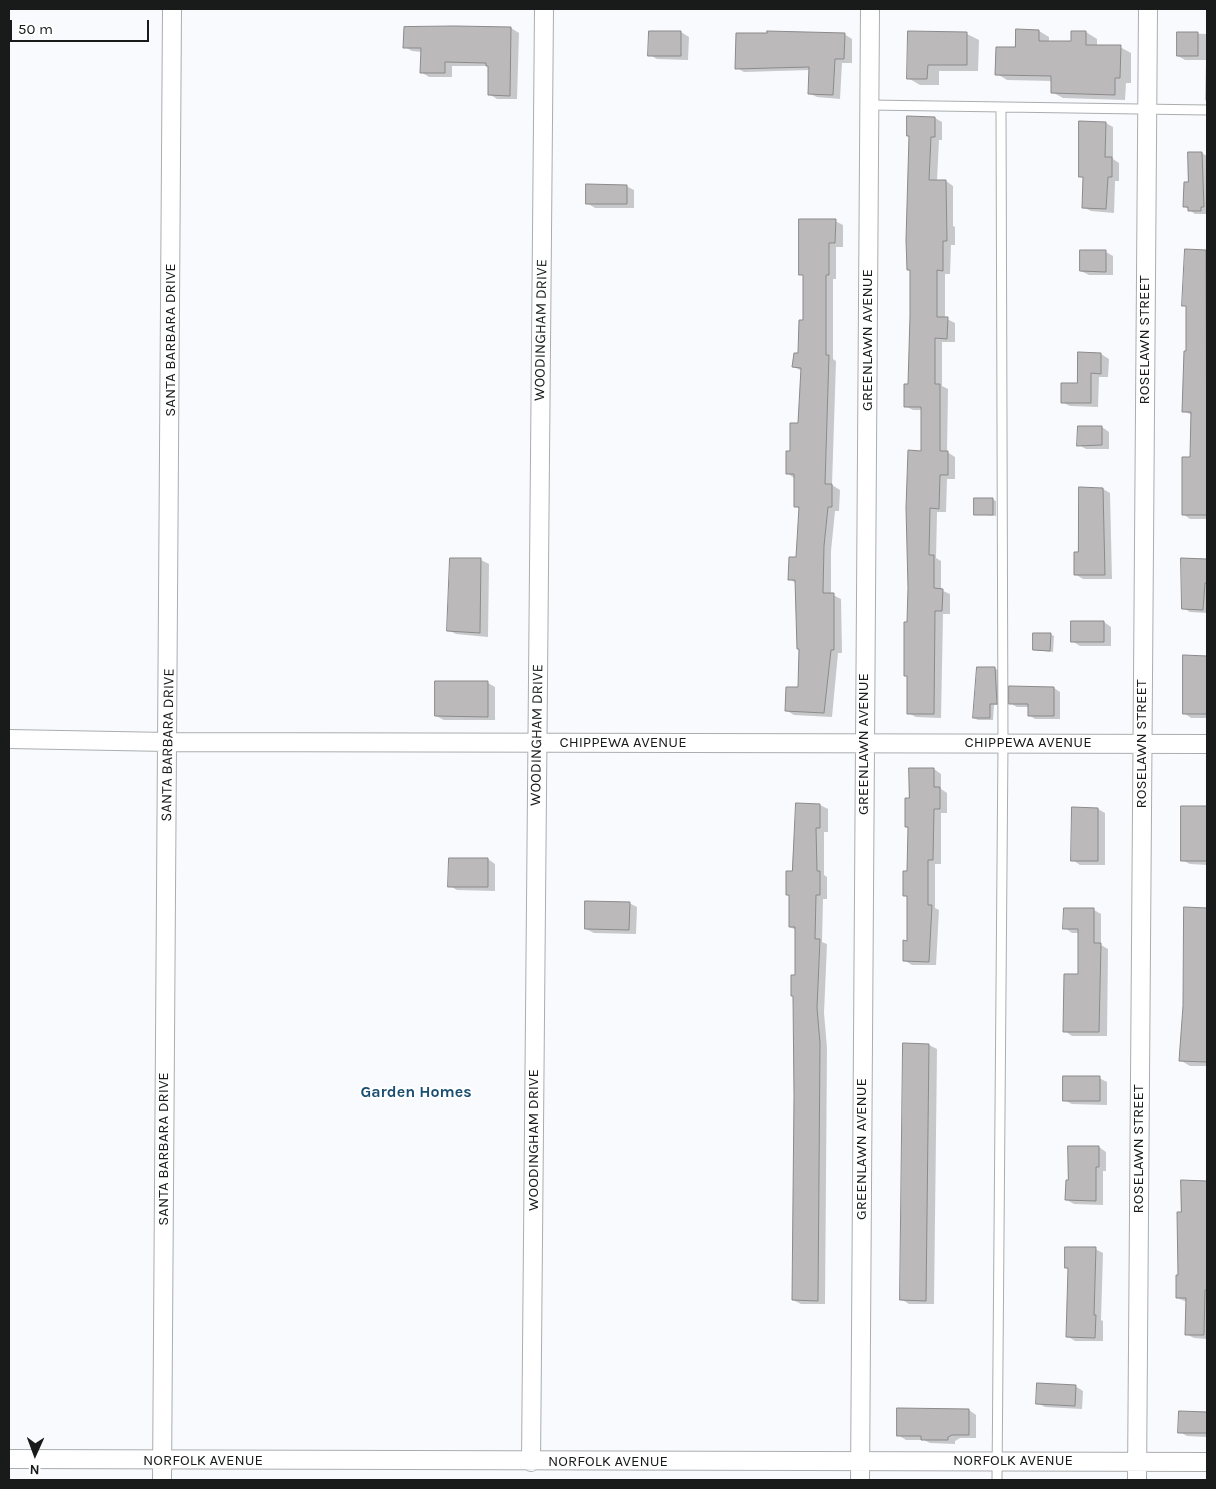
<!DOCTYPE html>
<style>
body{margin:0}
#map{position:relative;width:1216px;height:1489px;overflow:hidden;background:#f8fafd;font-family:Karla,sans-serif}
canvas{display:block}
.frame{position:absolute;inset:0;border:10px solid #191a1a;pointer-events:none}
.north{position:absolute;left:10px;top:1429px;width:50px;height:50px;-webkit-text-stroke:4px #fff;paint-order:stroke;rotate:182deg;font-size:14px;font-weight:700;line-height:20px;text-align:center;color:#191a1a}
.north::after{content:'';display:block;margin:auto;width:18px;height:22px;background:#191a1a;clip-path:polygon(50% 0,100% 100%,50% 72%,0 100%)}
.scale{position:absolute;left:10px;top:20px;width:139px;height:22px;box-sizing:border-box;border:2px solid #191a1a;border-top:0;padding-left:6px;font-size:15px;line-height:18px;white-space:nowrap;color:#191a1a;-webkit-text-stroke:4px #fff;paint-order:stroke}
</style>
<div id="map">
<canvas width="1216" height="1489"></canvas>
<div class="frame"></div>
<div class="north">N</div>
<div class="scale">50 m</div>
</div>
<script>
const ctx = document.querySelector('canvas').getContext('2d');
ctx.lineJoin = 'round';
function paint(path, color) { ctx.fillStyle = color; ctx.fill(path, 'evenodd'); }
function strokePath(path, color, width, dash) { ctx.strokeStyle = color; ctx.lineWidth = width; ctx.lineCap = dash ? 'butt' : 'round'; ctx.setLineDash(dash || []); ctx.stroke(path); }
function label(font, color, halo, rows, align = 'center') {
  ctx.font = font + ' Karla,sans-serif'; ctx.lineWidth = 4; ctx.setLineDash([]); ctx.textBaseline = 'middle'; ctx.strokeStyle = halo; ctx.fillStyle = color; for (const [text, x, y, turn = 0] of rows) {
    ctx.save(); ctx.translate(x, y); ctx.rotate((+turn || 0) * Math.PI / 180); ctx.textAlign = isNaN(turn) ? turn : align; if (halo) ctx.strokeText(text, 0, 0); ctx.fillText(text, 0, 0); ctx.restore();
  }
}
paint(new Path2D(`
 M405,28H511L519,33L517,99H497L489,94L490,66H452V77H429L421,72L422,52L412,51L405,47Z
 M1039,31L1049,37V43H1072L1073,32H1086L1097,39V46L1120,47L1131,53V83H1126L1125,100L1063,98L1052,92L1053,81L1007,80L997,74L1016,48Z
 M681,32L689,37L688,60L657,59L650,55Z
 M1178,33L1207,34V101L1205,100L1206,60H1185L1178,56Z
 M844,34L852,39V63H842L840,99L817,97L809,93L810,70L744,72L737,68Z
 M967,34L979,40L978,71H939V85H920L908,78Z
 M935,118L942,122V140H939L937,181H946L953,186V226L955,227V245H951L950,274H945V318L955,323V342H942V386L948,389L947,452L955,457V479H947L946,512H937L936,558L941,561V590L950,594V614H943L941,718L916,717L908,713L909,677L905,675L922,452V410H913L905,406L909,385L911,271L908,269L910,137L908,136Z
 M1106,123L1113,127V159L1119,163V181H1115L1114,213L1091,211L1083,207L1085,179L1081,176Z
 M1202,153L1207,156V214H1195L1184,206L1189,183Z
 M626,186L634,190V208H595L587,203Z
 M835,221L843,225V247H836V279H833V359L836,361L832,485L840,490L839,511H835L831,551V594L841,599L842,653H838L832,717L794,715L786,710L799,689L801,650L798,648L796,583L789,579L797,558L800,509L795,506L794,478L787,473L799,424L802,371L794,367L799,354L805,322V276L801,274Z
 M1206,251L1207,519H1190L1183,514L1191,458L1192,415L1183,411L1188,307L1183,305Z
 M1106,252L1113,256V275H1089L1081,271Z
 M1079,353L1101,354L1109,359L1108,377H1099L1098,407L1070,406L1062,402L1078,385Z
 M1102,427L1109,432V449H1086L1079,445Z
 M1103,489L1110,493L1112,579H1083L1075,574L1079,553Z
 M992,499L996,501V516L975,514Z
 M451,559L481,560L489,564L488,637L456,634L448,630Z
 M1183,559L1207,560V613L1190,612L1183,608Z
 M1104,622L1111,627V646H1080L1072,641Z
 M1050,634L1054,636L1053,652L1034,650Z
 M1184,657L1207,658V718H1191L1184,713Z
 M994,668L998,670L1000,705H994L993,720H978L974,718Z
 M488,683L495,687V720H444L436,716Z
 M1054,688L1060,692V719H1035L1029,715V707H1017L1010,703Z
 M934,769L941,774V789L947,793V813H941V864H935V908L939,910L936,965H912L904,960L908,942V897L904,895L908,873L909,828L906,827L910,799Z
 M820,805L828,809V832H824V875L827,877V899H823L822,942L827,944L824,1013L827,1048L825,1304H801L793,1300L796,930L790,927V896L788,894L793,872Z
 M1182,807L1207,808V865L1190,864L1182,860Z
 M1098,809L1105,813V865H1080L1073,860Z
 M488,859L495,864V891L457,890L450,886Z
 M629,903L637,907L636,934L594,933L586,929Z
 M1185,908L1207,909V1066H1190L1180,1060L1184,1006Z
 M1094,910L1101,914V945L1108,949L1107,1036H1072L1065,1031L1079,975V933H1072L1065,928Z
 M929,1045L937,1049L934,1304H909L901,1299Z
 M1099,1078L1107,1082V1105L1072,1104L1064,1100Z
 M1099,1147L1106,1152V1171H1103V1205L1074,1204L1067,1200L1069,1181Z
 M1183,1182H1207V1339L1194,1338L1186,1334L1187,1302L1177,1298Z
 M1095,1249L1103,1253L1101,1320L1103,1321V1341H1075L1067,1336L1069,1269L1067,1267Z
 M1075,1386L1083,1391L1082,1409L1045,1407L1038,1403Z
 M969,1410L976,1415V1438H960L955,1441V1444L930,1443L924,1440H906L898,1435Z
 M1180,1413H1207V1437L1187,1436L1180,1432Z`), '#0003');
const building = new Path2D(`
 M455,26L511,27L510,96L488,95V66H486V63L445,62V73H420L421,48H403L404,27Z
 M1016,29L1039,30V41H1071V31H1086V45H1121L1120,78H1115V95L1051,93V76L995,75L996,47H1015Z
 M649,31H681V56H648Z
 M767,31L845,33L844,59H835L833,95L808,94L809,67L735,69L736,33H767Z
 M908,31L967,32V65H928L927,79H907Z
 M1177,32H1198V56H1177Z
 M907,116L935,117V137H931L929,180H946L947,241H943V271L937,270V317H948L947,339L935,338V384H940V451H948V475H940L939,509L930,508L929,555H934V588L943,589L942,611H935L934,714H907V676H904V622H907L908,588L906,508L908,450L921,451V407H904V384H908L910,316V270H907L906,240L909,136H907Z
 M1079,121L1106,122L1105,157H1112V177H1108L1106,209L1082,208L1083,177H1079Z
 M1188,152H1202L1204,207H1201V211H1188V207H1183L1184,182H1188Z
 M586,184L627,185V204H586Z
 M799,219H836L835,243H829V275H826V355H829L825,484H832V507H828L824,546L823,593H834V650H831L824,713L785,711L786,687H798L799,649H797L795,580H788L789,557H796L799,507H794V474H786V451H790V423H798L801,368L792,367L794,353H798L799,320H803V275H799Z
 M1185,249L1206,250L1207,515H1182V457H1190L1191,412H1182L1184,351H1186V306H1182Z
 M1080,250H1106V272L1080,271Z
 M1078,352L1101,353V374L1091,373V403H1061V383H1077Z
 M1078,426H1102V445L1077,446Z
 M1079,487L1103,488L1105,575H1074V552H1078Z
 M974,498H993V515H974Z
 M450,558H481L480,633L447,631Z
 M1181,558L1207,559V583H1205L1203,610L1182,609Z
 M1071,621H1104V642H1071Z
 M1033,633H1051L1050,651L1033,650Z
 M1183,655L1207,656V714H1183Z
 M977,667H995L997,704H990V718H973Z
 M435,681H488V717L435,716Z
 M1009,686L1054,687V716H1028V704H1009Z
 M909,768H934V787H940V809H934L933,860H928V905H932L929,962L903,961V940L907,941V896H903V871H907L908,827H905V798H909Z
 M796,803L820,804V828H816L817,871H820V895H816L815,939H820L817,1008L820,1043L818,1301L792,1300L794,1096L793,996H791V975H795V927H789V895H786V871H792Z
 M1181,806H1207V861H1181Z
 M1072,807L1098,808V861H1071Z
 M449,858H488V887H448Z
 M585,901L630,902L629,930L585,929Z
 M1184,907L1207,908V1062L1179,1061L1183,1006Z
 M1064,908H1094V943H1101L1099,1032H1063L1064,974H1078V929H1063Z
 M903,1043L929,1044L926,1301L900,1300Z
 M1063,1076H1100V1101H1063Z
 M1068,1146H1099V1167H1096V1201L1065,1200L1066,1180H1068Z
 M1181,1180L1207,1181V1290H1205L1204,1335H1185L1186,1298H1176V1275H1178L1177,1212H1181Z
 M1065,1247H1096L1094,1315H1096L1095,1338L1066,1337L1068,1268H1065Z
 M1037,1383L1076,1385L1075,1406L1036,1404Z
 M897,1408L969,1409V1435H952L948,1437V1440H921V1436H897Z
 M1179,1411L1207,1412V1433H1178Z`);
paint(building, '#bcb9bb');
strokePath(building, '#8c898b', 1);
const lane = new Path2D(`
 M869,105L1207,110
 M997,1480L1003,743L1001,107`);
const street = new Path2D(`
 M9,739L168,742L1207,744
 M9,1459L1207,1462
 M531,1462L544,9
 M162,1480L172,9
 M860,1480L870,9
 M1137,1480L1148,9`);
strokePath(lane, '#aaadaf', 11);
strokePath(street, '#aaadaf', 20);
strokePath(lane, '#fff', 9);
strokePath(street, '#fff', 18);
label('15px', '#191a1a', '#fff', [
 ["WOODINGHAM DRIVE",541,330,-89],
 ["SANTA BARBARA DRIVE",171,340,-90],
 ["GREENLAWN AVENUE",868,340,-90],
 ["ROSELAWN STREET",1145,340,-90],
 ["WOODINGHAM DRIVE",537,735,-89],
 ["CHIPPEWA AVENUE",623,743],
 ["CHIPPEWA AVENUE",1028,743],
 ["GREENLAWN AVENUE",864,744,-90],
 ["ROSELAWN STREET",1142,744,-90],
 ["SANTA BARBARA DRIVE",168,745,-89],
 ["WOODINGHAM DRIVE",534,1140,-90],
 ["SANTA BARBARA DRIVE",164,1149,-90],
 ["GREENLAWN AVENUE",862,1149,-90],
 ["ROSELAWN STREET",1139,1149,-90],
 ["NORFOLK AVENUE",203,1461],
 ["NORFOLK AVENUE",1013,1461],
 ["NORFOLK AVENUE",608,1462]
]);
label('bold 16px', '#1a4f72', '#fff', [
 ["Garden Homes",416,1092]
]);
</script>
